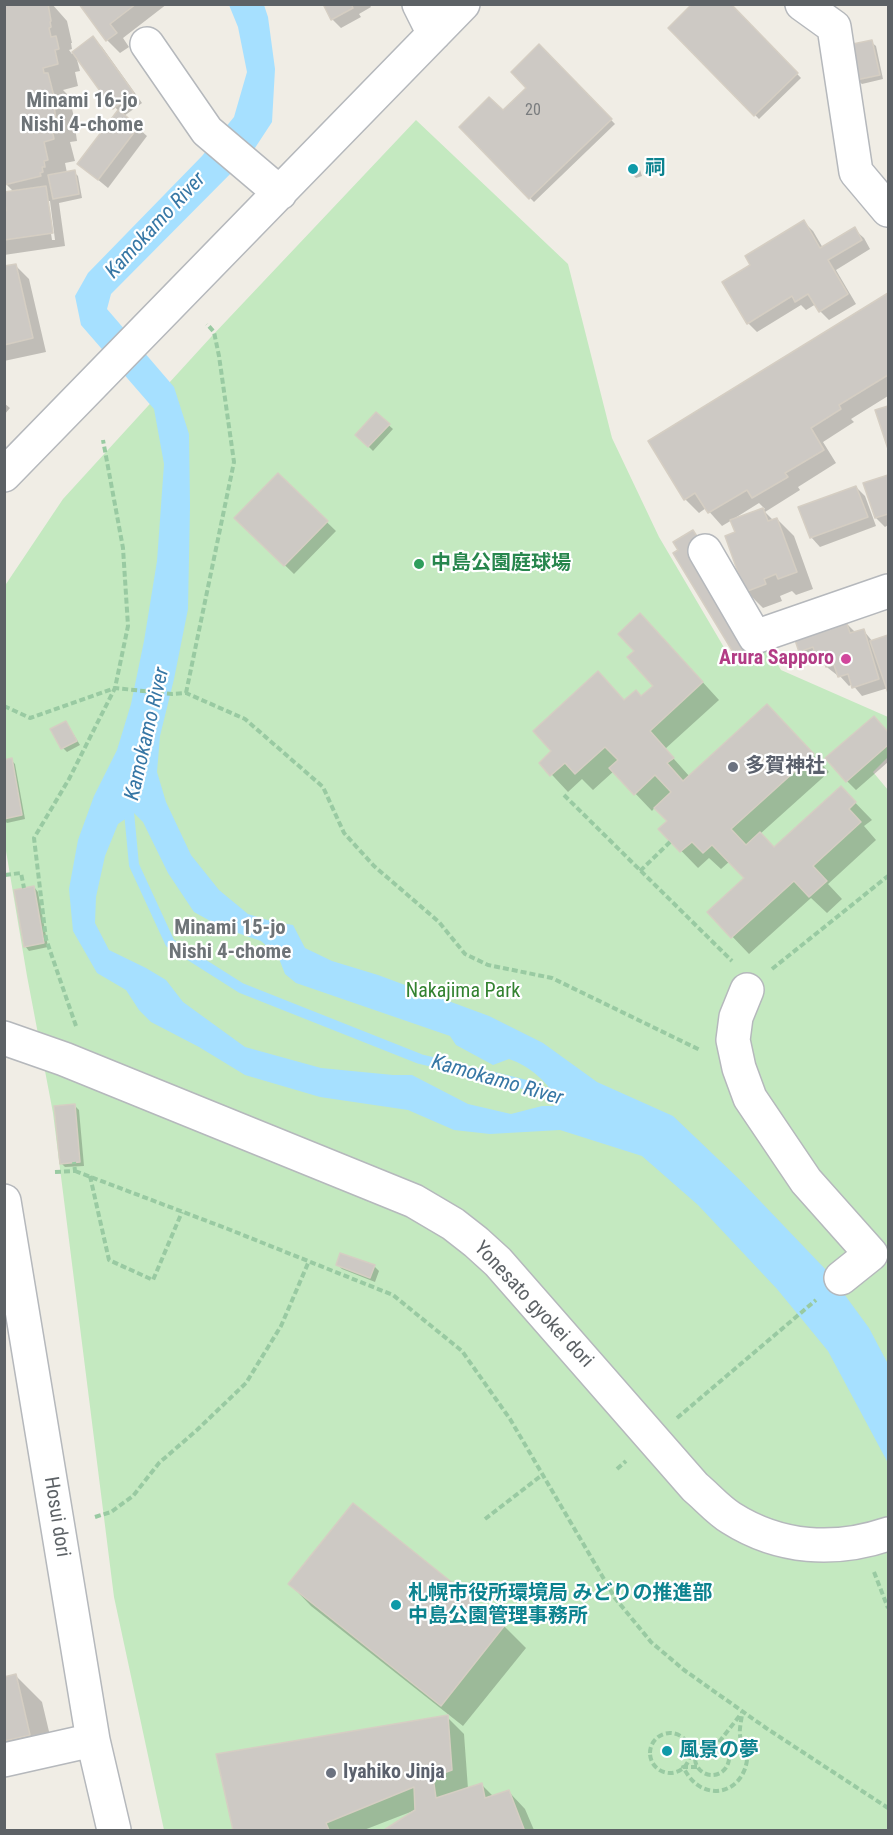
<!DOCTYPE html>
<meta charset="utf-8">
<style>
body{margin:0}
#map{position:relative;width:893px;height:1835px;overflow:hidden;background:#f0ede5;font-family:"Roboto Condensed",sans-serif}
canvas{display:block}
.frame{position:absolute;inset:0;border:6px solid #5d6266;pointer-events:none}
</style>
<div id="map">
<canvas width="893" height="1835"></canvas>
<div class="frame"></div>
</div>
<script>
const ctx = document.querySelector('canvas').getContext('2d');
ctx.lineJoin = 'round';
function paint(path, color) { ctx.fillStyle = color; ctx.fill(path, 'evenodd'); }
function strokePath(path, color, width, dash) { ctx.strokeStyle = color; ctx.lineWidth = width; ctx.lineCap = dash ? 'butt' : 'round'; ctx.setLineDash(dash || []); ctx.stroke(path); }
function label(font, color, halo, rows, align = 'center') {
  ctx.font = font + ' "Roboto Condensed","Noto Sans JP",sans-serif'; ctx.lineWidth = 4.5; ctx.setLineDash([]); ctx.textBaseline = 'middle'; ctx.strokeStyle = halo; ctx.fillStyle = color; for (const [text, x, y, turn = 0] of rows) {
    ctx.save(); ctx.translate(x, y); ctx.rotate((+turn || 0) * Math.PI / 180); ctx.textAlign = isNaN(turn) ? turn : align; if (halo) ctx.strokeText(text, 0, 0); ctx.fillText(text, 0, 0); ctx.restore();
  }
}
paint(new Path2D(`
 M416,120L568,264L612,438L659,537L732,661L765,643L781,670L888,717V757L873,772L888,790V1830H164L114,1597L53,1113L27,976L5,845L4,587L63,499L211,337Z`), '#c4e9c0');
paint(new Path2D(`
 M229,5H264L268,17L275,69L272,122L253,151L111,294L107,309L174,387L189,434L190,506L188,609L174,679L160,736L157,772L166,802L191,855L219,890L248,914L274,922L293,925L305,948L332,961L378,975L489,1016L543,1043L597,1082L673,1116L739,1179L828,1272L869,1328L888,1364V1463L828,1351L777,1289L698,1205L642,1156L560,1130L490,1134L454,1130L408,1110L320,1097L245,1075L199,1047L151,1022L139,1010L126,990L97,973L73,931L69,889L78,840L94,796L117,750L131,704L144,641L157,561L164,464L154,409L81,325L75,296L88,273L202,156L234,117L247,72L238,27ZM134,813L143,822L168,873L194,912L223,928L261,941L278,956L285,974L296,983L450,1036L456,1045L493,1065L509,1059C530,1066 549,1083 559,1103L553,1106H542L511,1114L468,1104L412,1075H393L321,1068L245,1047L183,1002L166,980L146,968L109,950L95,923L96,897L105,856L118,824Z`), '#a6e0ff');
paint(new Path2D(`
 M4,4H52L67,21L72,43H71L72,49L69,50L72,54L93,38L102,47L142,103L124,116L147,136L108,188L79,164L119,112L76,56L80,71L75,72L78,86L63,90L69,96L76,126L75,127L77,141L70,142L75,161L65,163L67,173L74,172L78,176L82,198L59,203L65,246L4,255V192H14L4,182ZM46,201H50L55,240H52Z
 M81,4H167L123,38L129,47L120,53L107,40Z
 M325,4H369L371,7L359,14L361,17L341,28L332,19Z
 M729,4L801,78L759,119L670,28Z
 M871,42L876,46L883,79L862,84L857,80Z
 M539,46L615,124L534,202L461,127L503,112L528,88Z
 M635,165L640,170L642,176L636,178L632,174L629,168Z
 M804,222L813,231L823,248L854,229L864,238L870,249L836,270L856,304L829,320L820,311L816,304L806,310L801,305L757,332L748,323L752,265Z
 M15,265L29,279L46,352L4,361V268Z
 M888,295V396L851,419L854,422L823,442L836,463L798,487L800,490L765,512L774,521L777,519L794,536L813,589L796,595L792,591L780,596L782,601L763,608L746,591L737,532L732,520L722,526L706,508L699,513L685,499L650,442ZM759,503L765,509L736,519L735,518Z
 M4,403L10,408L4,415Z
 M888,407V446L877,411Z
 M376,414L393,429L373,451L357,435Z
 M278,475L336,531L294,574L236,518Z
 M888,476V525L885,527L876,518L865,484Z
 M856,487L865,496L876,526L820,547L811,537Z
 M692,532L702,541L711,556L703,561L760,657L746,665L737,656L676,554L680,551L675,542Z
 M846,623L855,632L864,631L873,642L888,637V688L862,696L852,684L849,686L839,675H837L828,668L818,657L809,660L800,651Z
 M657,632L719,700L665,749L690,777L784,723L829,772L760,834L774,848L841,788L872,820L864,826L876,840L828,884L842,899L827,913L811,898L749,954L709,912L746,878L730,861L721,869L709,858L698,868L660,829L669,822L655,807L652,811L614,771L593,790L582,779L568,792L541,763L553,751L598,673L625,701L641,698L655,686Z
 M66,722L80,745L67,752L63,748Z
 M883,727L888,733V762L856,790L847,781Z
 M11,760L15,764L25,819L7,823L4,820V761Z
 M34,887L38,892L48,947L29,951L25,946Z
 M74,1105L79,1110L84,1166L65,1167L61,1163Z
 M341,1254L375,1267L379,1271L375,1282L342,1269L338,1265Z
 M353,1505L504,1626L526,1648L463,1726L311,1606L290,1584Z
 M16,1676L42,1702L56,1761L4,1773V1678Z
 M447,1717L464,1734L468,1789L481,1784L494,1797L509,1792L525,1809L534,1830H386L414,1813L413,1811L364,1830H235L218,1755Z`), '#0003');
strokePath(new Path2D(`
 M131,803L129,812L134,865L170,943L241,988L420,1059L527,1085L568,1101`), '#a6e0ff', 10);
const building = new Path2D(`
 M4,4H48L51,21L50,22L51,27L49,28L51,37L56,36L59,49L55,50L58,64L43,68L44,73H48L56,104L54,105L56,120L50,121L54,139L44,142L48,160L44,161L45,167H42L43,172L40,173L41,176L4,185Z
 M79,4H136L110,24L117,33L106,41Z
 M323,4H351L353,8L331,20Z
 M692,4H731L798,73L754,116L668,28Z
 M93,36L134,93L113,109L72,52Z
 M872,40L880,75L856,80L848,45Z
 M539,44L612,119L529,199L459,127L489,97L503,110L526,88L511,72Z
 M118,110L139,126L98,180L77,164Z
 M75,170L79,194L53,199L48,175Z
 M46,186L53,233L4,240V211H6L4,192Z
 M804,220L820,248L855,227L862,240L828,260L848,294L819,312L808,294L795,302L792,296L747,324L722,282L750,265L745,256Z
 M16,264L33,338L4,345V266Z
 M888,293V375L839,405L841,409L811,428L824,450L785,473L788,477L752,498L747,490L708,513L695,493L684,500L648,441Z
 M888,406V449L875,410Z
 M376,412L390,424L368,447L355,435Z
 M278,473L328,521L284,566L234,518Z
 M888,475V514L875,518L863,483Z
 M856,486L868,517L810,538L798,507Z
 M763,508L768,521L777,518L797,572L778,579L776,574L764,579L766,584L745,592L725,536L735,532L730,520Z
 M693,530L703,546L752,648L736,657L673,553L678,550L673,542Z
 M640,613L703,682L650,731L674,758L667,763L683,781L767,704L814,754L731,829L746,845L760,832L774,847L841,786L856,802L849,809L861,822L813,866L827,881L809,897L794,881L731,938L707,912L744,878L712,845L703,853L692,842L680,852L658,829L667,821L654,808L671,792L655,775L634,795L609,768L618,760L605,747L575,774L565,763L550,776L539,763L551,751L533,731L598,671L624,700L636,690L641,696L653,686L627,657L634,651L618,634Z
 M846,621L850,633L864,629L879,679L852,688L848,674L838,677L834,665L826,667L823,658L817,660L813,647L799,652L794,637Z
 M888,635V693L870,641Z
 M874,716L888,732V745L846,782L825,758Z
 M66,721L77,741L61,749L50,729Z
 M12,758L22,815L4,819V760Z
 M34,886L44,943L24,947L14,890Z
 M75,1104L80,1162L60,1164L54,1106Z
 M340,1253L375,1265L370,1278L336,1265Z
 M353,1503L505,1625L441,1706L288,1584Z
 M16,1674L30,1735L4,1741V1677Z
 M448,1715L452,1770L433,1777L436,1798L482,1783L485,1798L509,1790L524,1829L521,1830H384L415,1810L414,1787L326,1823L329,1830H233L216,1754Z`);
paint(building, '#cdc9c4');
strokePath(building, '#d5cec3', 1.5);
const minor = new Path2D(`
 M419,4L434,34
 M802,4L834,27L856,172L888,210
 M147,44L207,131L280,193
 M4,475L463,4
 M705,551L755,637L888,591
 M747,990L736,1017L733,1040L739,1068L750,1098L806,1181L871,1254L841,1278
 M4,1038L64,1059L414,1201L453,1224L476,1242L498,1262L695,1487C707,1497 718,1510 731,1518C780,1549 835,1552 888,1534
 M4,1201L93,1740L114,1830
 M4,1760L93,1740`);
strokePath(minor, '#b5b8bc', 36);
strokePath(new Path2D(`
 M186,693L234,462L219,356L214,332L207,324
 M4,706L30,718L115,688L172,694L186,693L245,719L323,787L344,833L374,866L439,922L465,954L488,965L552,978L700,1050
 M564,795L732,961
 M640,871L670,842
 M5,875L21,873L24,888
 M772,969L888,876
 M76,1026L46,939L34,838L69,779L115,688L128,626L123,548L103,440
 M75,1171L228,1229L393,1295L462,1351L510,1419L615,1598L651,1642L684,1670L766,1728L888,1808
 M55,1172L75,1171L74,1162
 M90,1176L109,1260L153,1280L182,1212
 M677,1418L816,1300
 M617,1469L626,1461
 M95,1517L111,1512L133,1496L159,1463L197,1430L246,1383L281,1326L309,1261
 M485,1519L542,1475
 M874,1572L888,1608
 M650 1753a20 20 0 1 1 40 0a20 20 0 1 1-40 0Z
 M695 1758a17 17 0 1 1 34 0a17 17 0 1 1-34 0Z
 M719,1742L741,1714
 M697,1767H683C690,1780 699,1790 715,1791C736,1791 749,1771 747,1752C746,1746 740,1741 740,1735C739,1728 742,1719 742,1712`), '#99caa2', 4, [6, 3]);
strokePath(minor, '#fff', 33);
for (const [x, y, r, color] of [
 [633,169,6,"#0f9aa8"],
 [419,564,6,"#2e9e5b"],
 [846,659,6,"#d1479c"],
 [733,767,6,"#6b7280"],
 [396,1605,6,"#0f9aa8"],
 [667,1751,6,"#0f9aa8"],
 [331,1773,6,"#6b7280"]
]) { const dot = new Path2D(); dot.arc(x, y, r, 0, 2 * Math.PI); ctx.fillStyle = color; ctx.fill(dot); strokePath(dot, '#fff', 2); }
label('16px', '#797c7e', null, [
 ["20",533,111]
]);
label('bold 20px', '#0d838f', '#fff', [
 ["祠",645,169],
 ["札幌市役所環境局 みどりの推進部",408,1594],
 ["中島公園管理事務所",408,1617],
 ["風景の夢",679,1751]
], 'left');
label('bold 20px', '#27864d', '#fff', [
 ["中島公園庭球場",431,564]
], 'left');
label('bold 20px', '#b23c85', '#fff', [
 ["Arura Sapporo",834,659]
], 'right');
label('bold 20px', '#5b616d', '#fff', [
 ["多賀神社",745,767],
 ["Iyahiko Jinja",343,1773]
], 'left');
label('20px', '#338230', '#fff', [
 ["Nakajima Park",463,992]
]);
label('20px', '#5d6266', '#fff', [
 ["Yonesato gyokei dori",533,1305,47],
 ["Hosui dori",56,1517,81]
]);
label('bold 21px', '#6e7478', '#fff', [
 ["Minami 16-jo",82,102],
 ["Nishi 4-chome",82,126],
 ["Minami 15-jo",230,929],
 ["Nishi 4-chome",230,953]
]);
label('italic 21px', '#3777a5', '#fff', [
 ["Kamokamo River",156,226,-47],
 ["Kamokamo River",148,734,-77],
 ["Kamokamo River",497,1081,16]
]);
</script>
